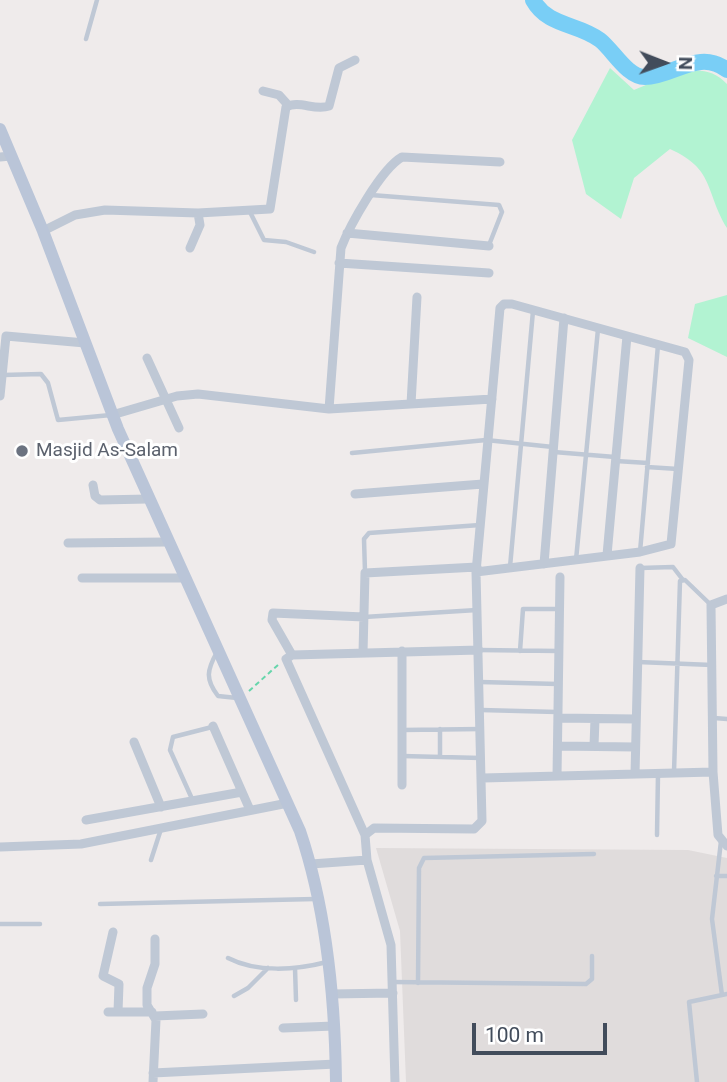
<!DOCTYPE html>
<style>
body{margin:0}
#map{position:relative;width:727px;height:1082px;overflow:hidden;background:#efebeb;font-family:Roboto,sans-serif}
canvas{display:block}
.north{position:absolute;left:629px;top:28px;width:70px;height:70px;-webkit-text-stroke:5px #fff;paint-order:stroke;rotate:91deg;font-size:19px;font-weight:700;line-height:28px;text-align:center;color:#424c5b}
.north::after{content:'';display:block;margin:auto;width:24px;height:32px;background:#424c5b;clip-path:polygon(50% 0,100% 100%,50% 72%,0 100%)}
.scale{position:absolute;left:472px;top:1023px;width:135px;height:32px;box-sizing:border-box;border:4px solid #424c5b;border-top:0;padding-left:9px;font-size:21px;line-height:24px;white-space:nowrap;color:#424c5b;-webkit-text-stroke:5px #fff;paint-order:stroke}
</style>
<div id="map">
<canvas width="727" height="1082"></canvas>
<div class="north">N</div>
<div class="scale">100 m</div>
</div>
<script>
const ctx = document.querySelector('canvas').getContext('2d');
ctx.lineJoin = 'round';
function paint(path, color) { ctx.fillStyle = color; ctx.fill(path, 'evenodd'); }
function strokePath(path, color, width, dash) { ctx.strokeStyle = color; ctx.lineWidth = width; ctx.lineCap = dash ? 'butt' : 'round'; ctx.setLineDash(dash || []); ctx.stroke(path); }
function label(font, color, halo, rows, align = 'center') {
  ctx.font = font + ' Roboto,sans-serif'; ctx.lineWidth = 6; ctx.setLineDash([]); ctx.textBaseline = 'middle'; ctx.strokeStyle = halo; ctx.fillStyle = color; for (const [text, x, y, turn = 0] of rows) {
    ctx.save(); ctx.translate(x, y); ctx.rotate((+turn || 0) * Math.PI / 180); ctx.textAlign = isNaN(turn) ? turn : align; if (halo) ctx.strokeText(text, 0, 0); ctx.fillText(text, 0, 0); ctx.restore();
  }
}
paint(new Path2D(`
 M376,848L688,850L727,858V1082H406L400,931Z`), '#e0dcdc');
paint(new Path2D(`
 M610,68L634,90C663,78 702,56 727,84V228C705,192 715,169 670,149L634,178L621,219L586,194L572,140Z
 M727,295V357L688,338L695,304Z`), '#b2f3d2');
strokePath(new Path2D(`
 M533,0C548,27 578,23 600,40C613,50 627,77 645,77C673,77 699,48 727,70`), '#79cef6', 16);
strokePath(new Path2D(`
 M249,691L279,664`), '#66d5ab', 2, [5, 3.5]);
strokePath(new Path2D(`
 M86,39L97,0
 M371,195L499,205L502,212L489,245
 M250,212L264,240L286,242L314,252
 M3,375L41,374L48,383L58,420L111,415
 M554,452L615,457
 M352,453L486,440L553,447
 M616,461L648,463
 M647,467L678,469
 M640,552L658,345
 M576,560L598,329
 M510,567L533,311
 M640,568L673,567L683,580
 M365,572L364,539L369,533L480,525
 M364,617L477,610
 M479,650L558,651
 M520,651L523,609H558
 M217,652C207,670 205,679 218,696L237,698
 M638,662L712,665
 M480,682L558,684
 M481,710L557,712
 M714,718L727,719
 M440,729V756
 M402,730L481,729
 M402,756L481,758
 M674,772L680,581L685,580L711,605
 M193,801L170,750L173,737L212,727
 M657,835L658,774
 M721,841L712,919L722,995
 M151,860L161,829
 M716,876H727
 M100,904L315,899
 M0,924H40
 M228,958C257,973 296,970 327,962
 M295,968L296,1000
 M393,982L586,984L592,979V956
 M418,983L419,868L424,858L594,854
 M234,996L248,988L268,968
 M697,1082L689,1002L727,994`), '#bfc8d5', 4.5);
strokePath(new Path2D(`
 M263,91L279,95L288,105
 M0,157L11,156
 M43,231L75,215L105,210L198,213L270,209L286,107C299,100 315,111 329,106L339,68L355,60
 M347,233L489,246
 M190,248L200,225L198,213
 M339,263L489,273
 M147,358L179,428
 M0,396L6,336L85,343
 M411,404L417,297
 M329,409L341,248C350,225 381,169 402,157L500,162
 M112,415L177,396L198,394L329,409L492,399
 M93,485L95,496L100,500L148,499
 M355,494L483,484
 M68,543L166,542
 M607,555L627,336
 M544,564L564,318
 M82,578H183
 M727,599L711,605L713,772L718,835L727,846
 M402,651V785
 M363,653L365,573L477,567
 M292,655L272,620L273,613L364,617
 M558,718L636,719
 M213,726L250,810
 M134,742L161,807
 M558,746L635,747
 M594,746L595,719
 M635,774L640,568
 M557,776L560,577
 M483,778L713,772
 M86,820L242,792
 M365,835L286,659L292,655L479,650
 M0,847L81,844L288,803
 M311,864L367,860
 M113,932L103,976L119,984L118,1012
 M332,994L393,993
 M108,1012H152
 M155,1016L203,1014
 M283,1028L334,1026
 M153,1073L336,1064
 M153,1082L156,1020L147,1005V988L155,964V939
 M395,1082L391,945L367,860L365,835L374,828L474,829L482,821L476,572L500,308L504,304H512L685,352L689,360L671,544L640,552L476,572`), '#bfc8d5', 9);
strokePath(new Path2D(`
 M0,129L43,231L118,429L300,831C327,911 335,998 336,1082`), '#bac5d8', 12);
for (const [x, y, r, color] of [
 [22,451,7,"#6b7280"]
]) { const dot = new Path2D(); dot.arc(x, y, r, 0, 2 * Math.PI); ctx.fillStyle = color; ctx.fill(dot); strokePath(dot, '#fff', 2.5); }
label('19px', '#5b616d', '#fff', [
 ["Masjid As-Salam",36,451]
], 'left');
</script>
